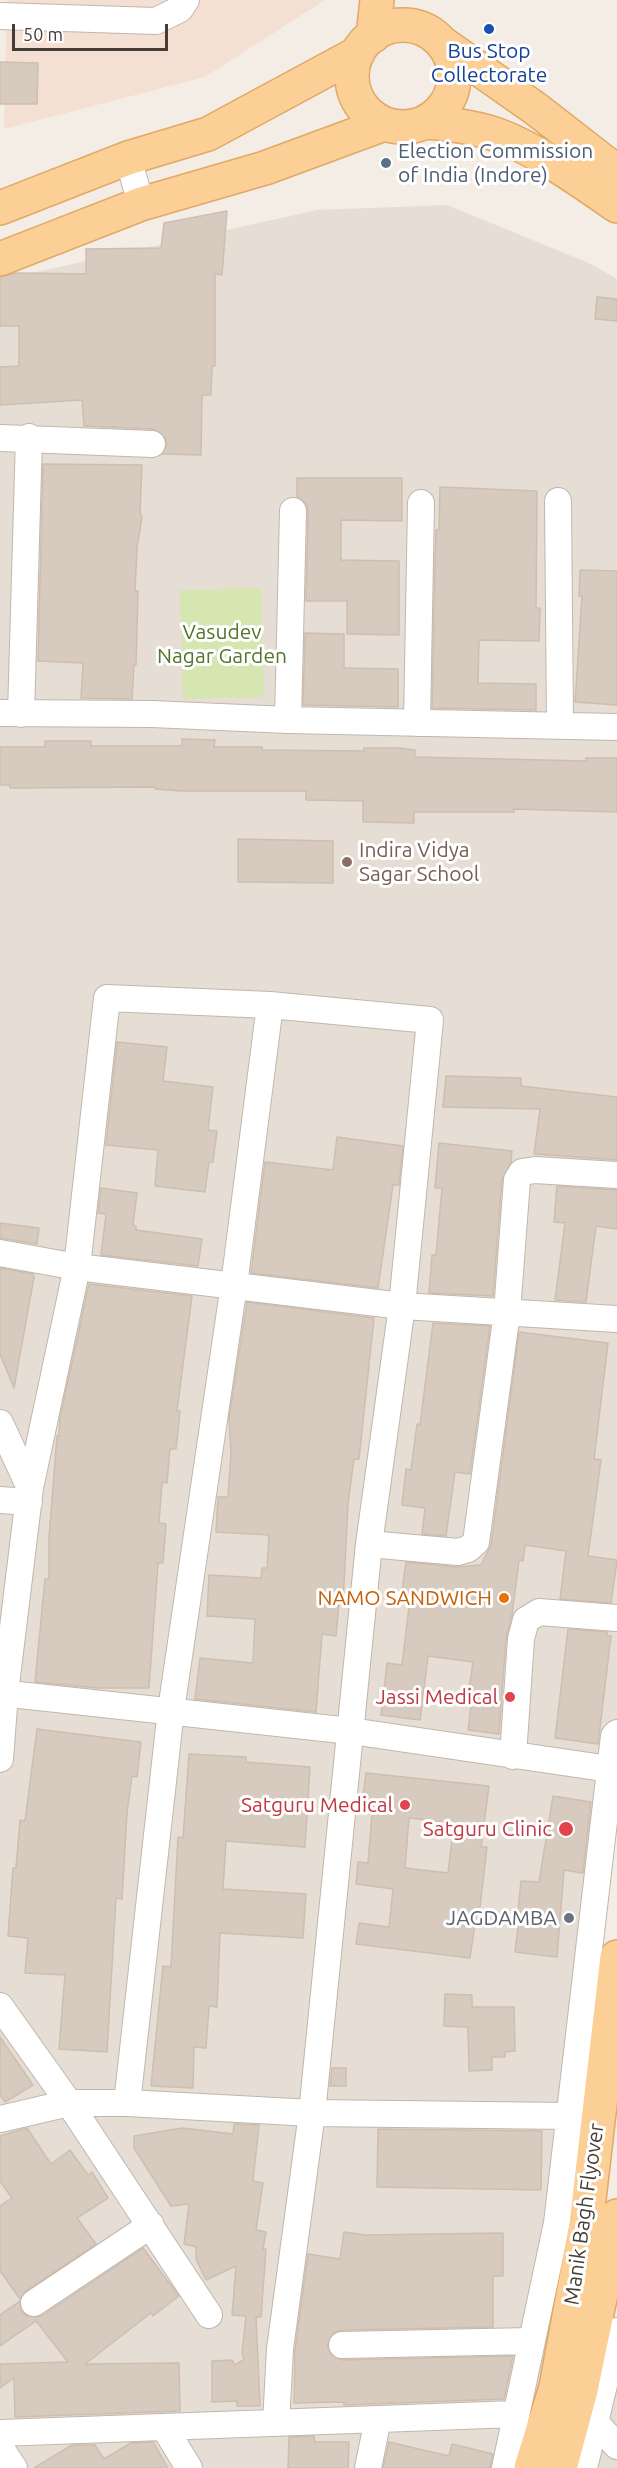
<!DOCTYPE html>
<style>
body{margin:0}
#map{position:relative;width:617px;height:2468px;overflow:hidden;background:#f3ede6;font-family:Ubuntu,sans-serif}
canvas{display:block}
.scale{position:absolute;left:12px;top:24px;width:156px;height:27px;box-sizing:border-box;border:3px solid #453d36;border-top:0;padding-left:8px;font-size:18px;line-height:21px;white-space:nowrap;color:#453d36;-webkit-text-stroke:4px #fff;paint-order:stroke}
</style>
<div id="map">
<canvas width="617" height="2468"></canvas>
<div class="scale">50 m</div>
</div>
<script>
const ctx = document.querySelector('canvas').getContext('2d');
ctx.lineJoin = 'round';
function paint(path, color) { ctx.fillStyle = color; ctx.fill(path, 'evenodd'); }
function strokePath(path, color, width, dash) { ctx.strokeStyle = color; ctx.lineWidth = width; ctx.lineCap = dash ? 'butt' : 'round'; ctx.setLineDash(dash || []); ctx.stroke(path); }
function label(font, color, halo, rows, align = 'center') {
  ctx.font = font + ' Ubuntu,sans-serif'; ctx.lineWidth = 6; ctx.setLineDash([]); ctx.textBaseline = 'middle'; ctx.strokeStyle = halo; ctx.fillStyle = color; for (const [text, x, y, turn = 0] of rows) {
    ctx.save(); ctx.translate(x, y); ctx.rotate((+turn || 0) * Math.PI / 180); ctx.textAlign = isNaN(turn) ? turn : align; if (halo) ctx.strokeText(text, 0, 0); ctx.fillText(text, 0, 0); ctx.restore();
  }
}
paint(new Path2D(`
 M447,205L591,264L617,279V1783L588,1890L592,2076L555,2337L529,2468H0V280L317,210Z
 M617,2326V2468H588Z`), '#e6ded4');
paint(new Path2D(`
 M7,0H325L205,77L4,129Z`), '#f4e0d2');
paint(new Path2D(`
 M261,588L264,697L183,699L180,590Z`), '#d6e6b0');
const building = new Path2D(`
 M0,62L38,63L37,104H0Z
 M227,211L222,275L215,274V366H212L211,395H202L201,455L162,454L167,445L165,438L153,429L84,426L82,400L0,405V367L19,366V326H0V277L16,273L86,274V249L161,248L164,223Z
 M597,297L617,299V321L595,319Z
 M43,464L142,465L140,512L142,517L137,548L135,591H138L136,665H134L132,699L81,698L83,663L38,661Z
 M297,478H402V521L341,520V560L399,561V635L347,634V601H306L308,511L306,503L297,497Z
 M440,487L537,491L536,608H540L539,641L479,640L478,683L536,684V710L432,708L435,562L436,530H439Z
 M580,570L617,571V705L575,702L582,596H579Z
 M305,633L344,634V668L398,669V707L303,705Z
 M182,739L215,740L214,747H262V750L364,751V748H398L415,750V757L586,761V758H617V812L514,809V812H414V823L363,822V801L306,800V791H181L155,789V787L10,788V785H0V747H45V741H91V746H182Z
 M238,839L333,841V883L238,882Z
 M117,1042L167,1047L163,1081L213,1087L208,1130L217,1131L213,1162H209L205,1192L155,1186L158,1150L106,1145Z
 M446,1076L521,1078V1086L617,1097V1160L534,1154L540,1109L443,1107Z
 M337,1137L403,1146L399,1185H393L378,1288L251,1273L265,1162L333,1170Z
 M439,1143L512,1151L511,1163L502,1179L493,1296L429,1293L432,1255H436L442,1188H435Z
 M557,1186L617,1190V1229L596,1226L586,1302L555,1300L565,1223L554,1222Z
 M101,1188L137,1193L133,1225L136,1226V1230L202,1239L198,1266L101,1255L106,1214L98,1213Z
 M0,1223L39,1228L37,1244L0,1238Z
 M0,1268L33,1274L34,1277L14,1388L0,1354Z
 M89,1284L192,1296L177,1411H180L176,1449H170L167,1483L162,1482L159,1523L166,1524L163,1563H158L149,1688H97L35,1682L45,1579H49V1537L57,1436H59L60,1418Z
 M247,1302L374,1318L359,1459H354L348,1504L343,1603H339L336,1636L322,1634L316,1712L195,1699L200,1658L253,1663L255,1619L207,1616L209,1575L261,1578L262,1568H267L269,1535L216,1532L218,1497H228L231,1453L229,1418Z
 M433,1323L490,1326L470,1474L455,1472L446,1536L422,1534L425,1508L402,1505L406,1469L411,1470L417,1424L420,1425Z
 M519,1332L608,1343L594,1459L601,1460L588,1556L617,1560L611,1603L560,1599L566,1551L525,1545L523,1561L519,1560L512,1615L506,1638L499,1734L468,1730L473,1689H469L473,1662L428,1656L420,1720L381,1715L387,1663L402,1665L410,1599L401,1598L406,1562L457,1567L481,1565L491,1545Z
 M568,1629L607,1632V1636H611L598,1744L555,1738Z
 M37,1729L141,1742L137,1777L132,1776L127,1813L122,1899L116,1898L107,2052L59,2049L65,1975L25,1973L28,1938L8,1936L13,1868H16L20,1820L25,1821Z
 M189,1754L246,1757V1762L310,1767L305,1847L226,1841L223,1889L306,1894L303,1938L220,1933L217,2007L209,2006L206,2048L194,2047L193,2088L151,2086L163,1966L171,1967L178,1837L183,1838Z
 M366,1773L489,1786L481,1847H487L478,1924H475L470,1958L356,1944L359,1923L389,1927L393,1889L356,1884L358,1862L368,1863L372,1814L361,1813ZM409,1818L454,1823L448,1873L405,1868Z
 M553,1796L591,1802L583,1873L564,1870L557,1957L515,1952L520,1911H518L521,1881L539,1882Z
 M445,1994L472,1995V2007H514L515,2051L505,2052V2057H492V2070L469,2071L468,2027L444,2026Z
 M0,2037L33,2085L5,2102L0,2095Z
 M332,2068H346V2086H330Z
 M234,2124L259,2125L253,2181L263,2183L256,2230L266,2232L263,2249H266L261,2317H256L260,2406H237V2401L212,2402V2361L232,2360L235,2365L244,2359L242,2354L246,2316L232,2315L236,2266L206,2280L196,2259V2247L184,2244L189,2204L171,2206L134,2148V2136L182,2128L233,2134Z
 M27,2128L51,2164L70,2150L88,2175L92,2172L108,2198L77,2218L96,2244L26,2291L20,2299L0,2271V2206L12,2198L0,2181V2136Z
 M378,2129L542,2131L541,2190L377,2187Z
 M344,2232L365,2235L503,2233V2276H493V2327L342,2330L334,2333L327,2345L330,2353L342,2360L513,2356L504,2399L344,2405V2402L294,2403L295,2350L308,2254L340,2259Z
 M143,2248L179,2296L153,2316L151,2313L85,2364L179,2363L180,2411L15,2417L14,2378L0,2388V2364L68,2362L36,2321L0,2346V2315L20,2301L21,2311L27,2316H42Z
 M314,2436L315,2442H349L348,2468H288L289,2437Z
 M153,2442L168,2468H34L72,2445H95L104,2459L131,2443Z
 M389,2442L449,2456L452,2444L493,2454L490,2468H383Z`);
paint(building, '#d7cabf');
strokePath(building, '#cebeaf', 1.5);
const minor = new Path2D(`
 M0,16L156,21L180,9L186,0
 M128,158L141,204
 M0,438L152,444
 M558,501L560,724
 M0,713L152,714L288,720L617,727
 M21,714L29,437
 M288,720L293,511
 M417,723L421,503
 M0,1253L77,1267L402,1306L617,1319
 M0,1423L30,1488
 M0,1500L29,1502
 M369,1544L458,1552L468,1549L476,1542L507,1312L517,1180L522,1172L535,1170L617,1175
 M0,1693L351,1731L610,1769
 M513,1756L521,1639L526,1620L539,1612L617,1618
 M0,1759L5,1693L30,1488L77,1267L107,998L270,1005L430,1020L402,1306L369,1544L312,2113L280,2349L276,2423
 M0,2006L69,2103L209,2315
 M127,2103L171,1710L234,1285L270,1005
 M0,2119L69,2103H127L312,2113L569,2116
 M34,2303L151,2225
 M342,2345L531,2341
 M595,2422L617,2446
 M164,2427L189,2468
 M0,2433L515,2414
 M0,2447L14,2468
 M368,2468L378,2419
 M505,2468L557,2223L614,1736L617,1733
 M584,2468L617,2331`);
const major = new Path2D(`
 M352 76a51 51 0 1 1 102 0a51 51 0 1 1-102 0Z
 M373,36L377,0
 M442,43L536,109L617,172
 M427,122C452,124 476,127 500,136C537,150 584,183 617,206
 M0,208L128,158L208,134L358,53
 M0,259L141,204L265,168L384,124
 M531,2468L556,2387L586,2225L617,1957
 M560,2468L581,2390L617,2216`);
strokePath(minor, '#c1b6ac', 28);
strokePath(major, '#e0a966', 36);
strokePath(minor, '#fff', 26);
strokePath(major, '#fbcf96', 33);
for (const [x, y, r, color] of [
 [489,29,6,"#1a4fb4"],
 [386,163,6,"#5c6f8a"],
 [347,862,6,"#8d6e63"],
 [504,1598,6,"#e8710a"],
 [510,1697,6,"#e0444e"],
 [405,1805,6,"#e0444e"],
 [566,1829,8,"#e0444e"],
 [569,1918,6,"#6b7280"]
]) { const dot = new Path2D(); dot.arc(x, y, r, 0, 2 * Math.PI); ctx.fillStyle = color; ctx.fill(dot); strokePath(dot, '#fff', 2); }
label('21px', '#164399', '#fff', [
 ["Bus Stop",489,51],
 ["Collectorate",489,75]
]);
label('21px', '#4e5e75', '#fff', [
 ["Election Commission",398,151],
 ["of India (Indore)",398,175]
], 'left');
label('21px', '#52752a', '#fff', [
 ["Vasudev",222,632],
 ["Nagar Garden",222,656]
]);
label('21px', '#785e54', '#fff', [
 ["Indira Vidya",359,850],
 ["Sagar School",359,874]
], 'left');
label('21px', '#c56008', '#fff', [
 ["NAMO SANDWICH",492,1598]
], 'right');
label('21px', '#be3a42', '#fff', [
 ["Jassi Medical",498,1697],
 ["Satguru Medical",393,1805],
 ["Satguru Clinic",552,1829]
], 'right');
label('21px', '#5b616d', '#fff', [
 ["JAGDAMBA",557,1918]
], 'right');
label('21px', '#453d36', '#fff', [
 ["Manik Bagh Flyover",584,2214,-82]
]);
</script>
